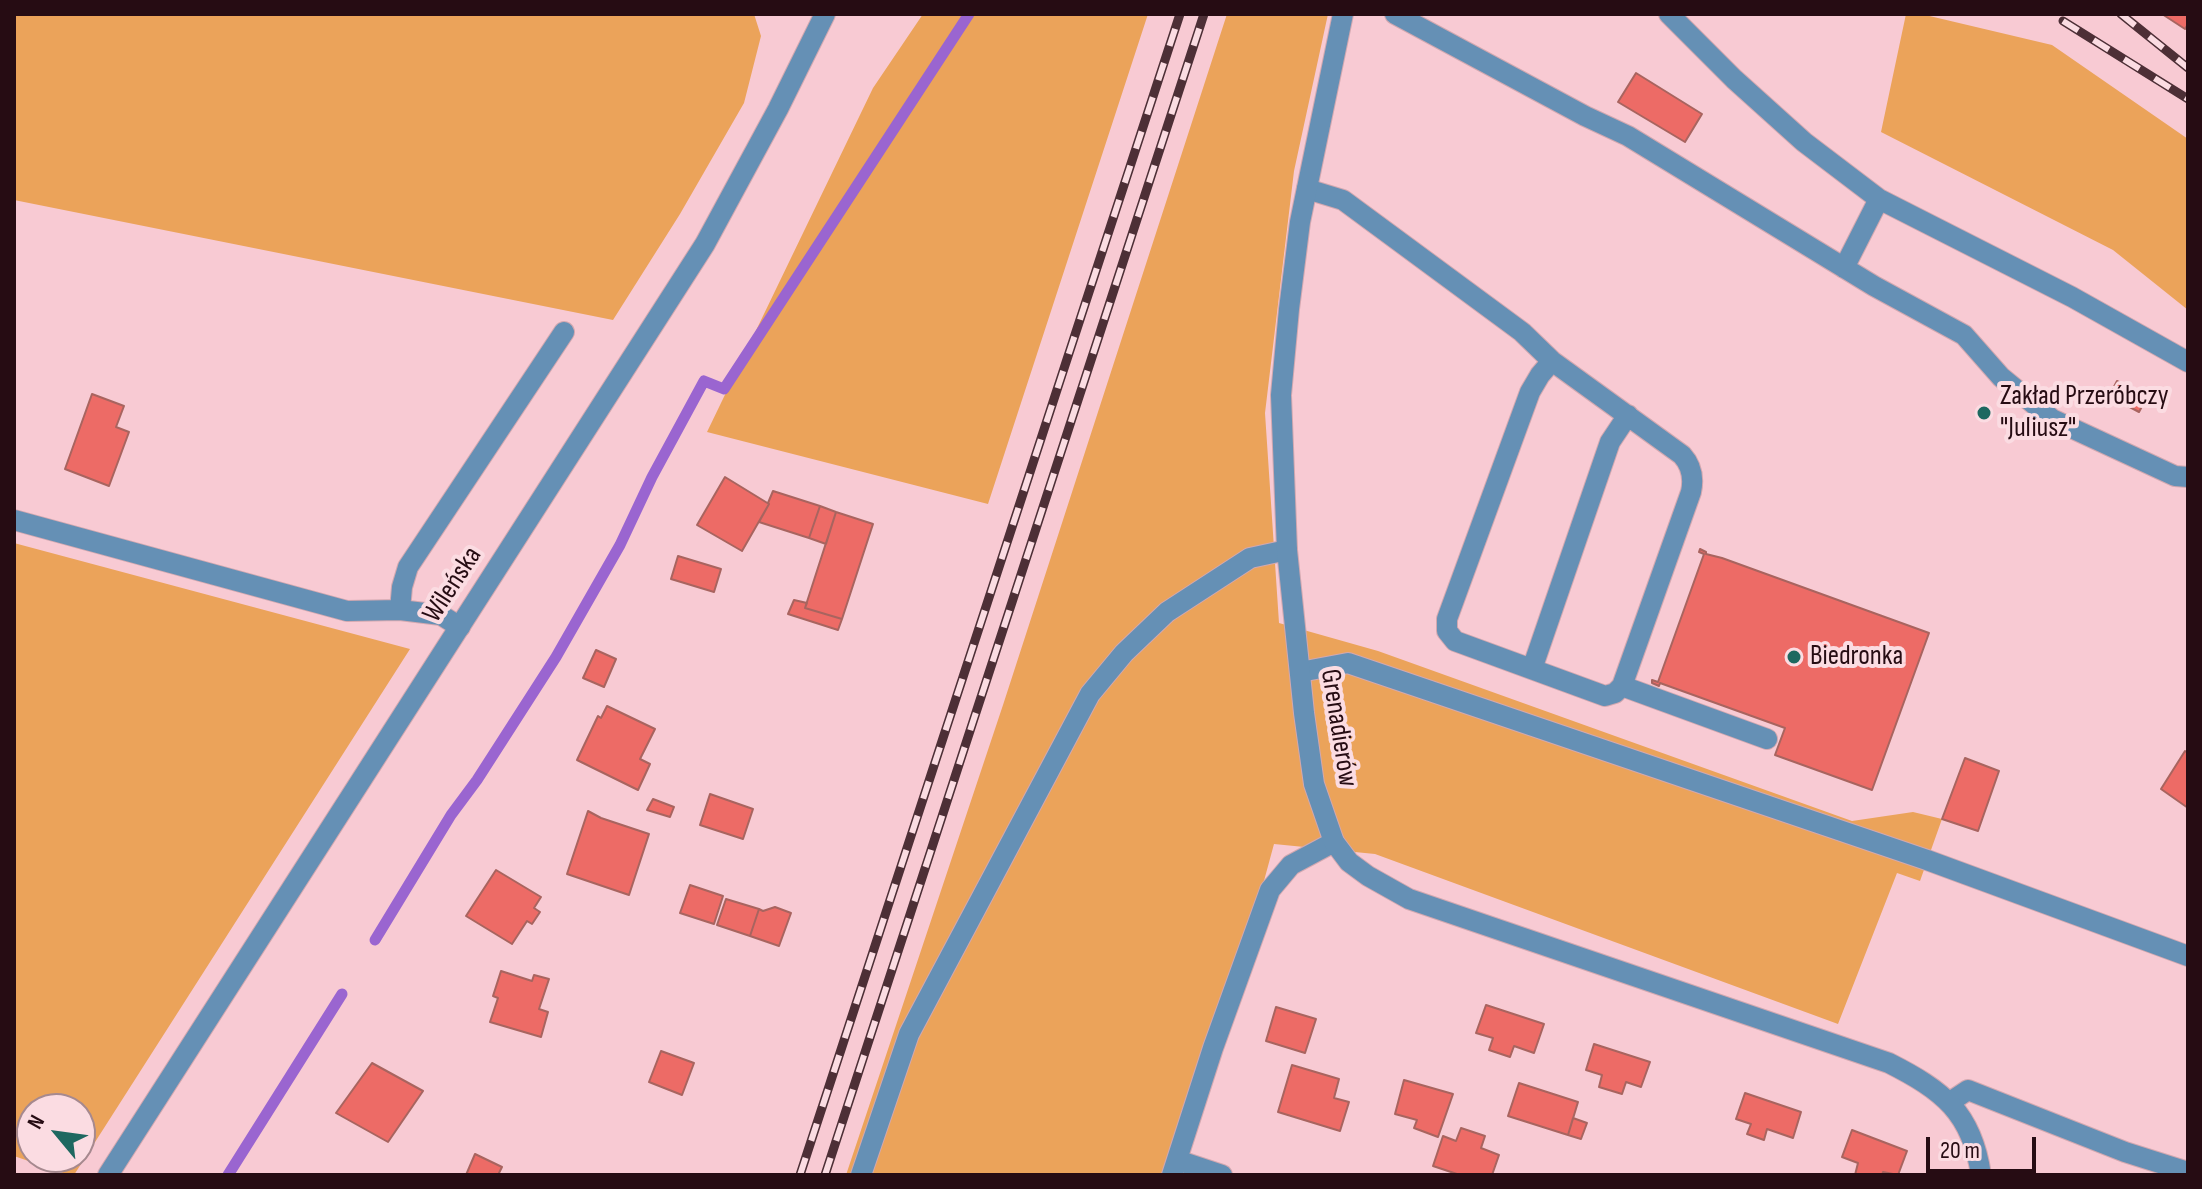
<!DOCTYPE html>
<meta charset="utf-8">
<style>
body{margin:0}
#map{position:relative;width:2202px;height:1189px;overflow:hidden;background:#f8cad3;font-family:"Sofia Sans Condensed",sans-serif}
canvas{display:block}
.frame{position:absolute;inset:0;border:16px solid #260c13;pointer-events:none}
.north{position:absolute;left:16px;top:1093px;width:80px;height:80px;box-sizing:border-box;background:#fbdce2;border:2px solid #a6898f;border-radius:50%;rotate:299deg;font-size:22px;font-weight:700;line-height:32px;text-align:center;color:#260c13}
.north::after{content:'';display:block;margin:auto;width:28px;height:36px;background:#1e6860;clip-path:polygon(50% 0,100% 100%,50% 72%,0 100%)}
.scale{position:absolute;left:1926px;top:1137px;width:110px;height:36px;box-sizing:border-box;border:4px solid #260c13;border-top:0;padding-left:10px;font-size:24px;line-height:28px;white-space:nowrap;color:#260c13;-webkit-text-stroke:6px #fbdce2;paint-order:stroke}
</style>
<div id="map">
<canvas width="2202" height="1189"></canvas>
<div class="frame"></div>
<div class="north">N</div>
<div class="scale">20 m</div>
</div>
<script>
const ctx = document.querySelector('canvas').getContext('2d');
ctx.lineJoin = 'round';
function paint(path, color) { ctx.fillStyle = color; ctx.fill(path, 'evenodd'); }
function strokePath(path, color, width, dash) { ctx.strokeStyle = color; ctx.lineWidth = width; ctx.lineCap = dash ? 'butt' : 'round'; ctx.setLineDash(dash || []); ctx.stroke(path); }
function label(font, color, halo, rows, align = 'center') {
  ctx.font = font + ' "Sofia Sans Condensed",sans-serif'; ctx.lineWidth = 8; ctx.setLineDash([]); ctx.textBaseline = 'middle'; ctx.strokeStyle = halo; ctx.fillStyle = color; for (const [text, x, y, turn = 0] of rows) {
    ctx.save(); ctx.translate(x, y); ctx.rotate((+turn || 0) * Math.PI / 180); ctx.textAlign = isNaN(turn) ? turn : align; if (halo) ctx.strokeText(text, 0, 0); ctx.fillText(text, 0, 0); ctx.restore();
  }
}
paint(new Path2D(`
 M14,14H754L761,36L744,103L680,214L613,320L14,200Z
 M923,14H1148L988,504L707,432L873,88Z
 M1227,14H1328L1294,171L1265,413L1279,623L1378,651L1852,821L1913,812L1942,819L1920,881L1897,873L1838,1024L1375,854L1274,844L1184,1175H846L1003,705Z
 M1906,14H1921L2052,45L2188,139V310L2113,250L1881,132Z
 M14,543L410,649L74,1175H69L14,1156ZM80,1109V1157H32V1109Z`), '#eba35a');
strokePath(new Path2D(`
 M375,940L451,815L477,780L556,657L620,545L652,477L704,381L724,389L969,14
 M228,1175L342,994`), '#9a65d0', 11);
const building = new Path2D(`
 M2162,14H2188V24L2185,29Z
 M1636,73L1702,114L1685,142L1618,102Z
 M2117,381L2147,397L2139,412L2109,396Z
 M92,394L124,406L116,427L129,432L109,486L65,469Z
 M725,477L769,504L742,551L697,525Z
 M773,491L820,506L809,538L759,522L769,504L768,503Z
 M820,506L836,512L826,544L809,538Z
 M836,512L873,524L842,619L805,608Z
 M1700,549L1706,552V554L1722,558L1929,633L1872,790L1775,755L1785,728L1660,683L1659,686L1652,683V680L1658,682L1704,554L1699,552Z
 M678,556L721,569L714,592L671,579Z
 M794,600L807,603L805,608L842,619L838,630L788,614Z
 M596,650L616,659L604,687L583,678Z
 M607,706L655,729L640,759L650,764L638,790L577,760L598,716L601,718Z
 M2185,751L2188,753V808L2161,789Z
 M1965,758L1999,771L1978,831L1942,819Z
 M710,794L753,809L743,839L700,825Z
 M653,799L674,807L670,817L647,810Z
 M588,811L601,818L649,834L629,895L567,874Z
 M496,870L541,897L534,908L540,912L532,924L527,921L512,944L466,916Z
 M690,885L723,896L714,924L680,913Z
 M726,899L759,909L750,936L717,925Z
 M775,907L791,913L779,946L750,936L759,909L763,911Z
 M501,971L532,981L534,975L549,979L539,1009L548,1012L541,1037L490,1022L498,998L493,996Z
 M1486,1005L1544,1024L1534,1053L1514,1046L1510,1057L1489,1050L1493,1038L1476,1033Z
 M1276,1007L1316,1019L1305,1053L1266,1041Z
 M1594,1044L1650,1062L1641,1087L1626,1082L1622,1094L1599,1087L1602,1075L1586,1070Z
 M661,1051L694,1063L682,1095L649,1082Z
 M372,1063L423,1091L388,1142L336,1113Z
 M1292,1065L1339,1079L1334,1098L1349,1102L1340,1131L1278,1112Z
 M1404,1080L1453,1094L1438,1137L1414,1128L1417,1120L1395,1114Z
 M1519,1083L1578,1102L1568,1135L1508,1116Z
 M1745,1093L1801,1112L1793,1138L1767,1129L1764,1140L1747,1134L1751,1124L1736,1119Z
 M1573,1118L1587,1123L1581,1139L1568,1135Z
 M1461,1128L1485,1136L1481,1148L1499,1155L1492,1175H1460L1433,1166L1443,1136L1456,1141Z
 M1852,1130L1907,1151L1898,1175L1883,1172L1882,1175H1855L1858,1163L1842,1157Z
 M475,1154L502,1167L498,1175H466Z`);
paint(building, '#ed6b66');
strokePath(building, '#a8645f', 2);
const service = new Path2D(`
 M1395,14L1585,116L1628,136L1874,286L1964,335L2001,377L2052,419L2175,476L2188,477
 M1669,14L1734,79L1804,142L1879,199L2072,297L2188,362
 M1307,189L1343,200L1522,332L1552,361L1682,455C1692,466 1694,478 1691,492L1622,686L1615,693L1605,696L1455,641L1447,631V619L1530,392L1540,375L1552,361
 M1844,268L1879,199
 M14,520L347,611L400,610L441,615L460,627
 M400,610L402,587L408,567L564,332
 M1532,669L1610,442L1628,415
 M1300,672L1348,663L1927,860L2188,956
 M1622,686L1767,739
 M1950,1102L1968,1090L2125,1152L2188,1172
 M1177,1160L1222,1175
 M861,1175L909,1034L1090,694L1124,653L1167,612L1250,558L1287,550
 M1172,1175L1213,1048L1270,890L1291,865L1334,842`);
const minor = new Path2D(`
 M1343,14L1300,222L1289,309L1281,395L1287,550L1304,713L1314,784L1334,842L1349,862L1368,876L1409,899L1889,1063C1942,1090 1972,1112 1981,1175`);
const tertiary = new Path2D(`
 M108,1175L705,244L778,109L825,14`);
strokePath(service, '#d2a8b0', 22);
strokePath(minor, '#d2a8b0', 22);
strokePath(tertiary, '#d2a8b0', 22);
strokePath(service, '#6590b5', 20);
strokePath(minor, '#6590b5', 20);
strokePath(tertiary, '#6590b5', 20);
const rail = new Path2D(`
 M2121,14L2188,68
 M2063,21L2188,99
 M800,1175L1180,14
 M825,1175L1204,14`);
strokePath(rail, '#4d2f36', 9);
strokePath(rail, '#fbdce2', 6, [18]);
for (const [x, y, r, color] of [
 [1984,413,8,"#1e6860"],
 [1794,657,8,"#1e6860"]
]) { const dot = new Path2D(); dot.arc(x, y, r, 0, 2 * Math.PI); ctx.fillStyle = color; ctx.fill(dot); strokePath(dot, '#fbdce2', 3); }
label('28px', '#260c13', '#fbdce2', [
 ["Zakład Przeróbczy",2000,397],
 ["\"Juliusz\"",2000,429],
 ["Biedronka",1810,657]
], 'left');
label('28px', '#260c13', '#fbdce2', [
 ["Wileńska",453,585,-57],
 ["Grenadierów",1338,728,81]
]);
</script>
